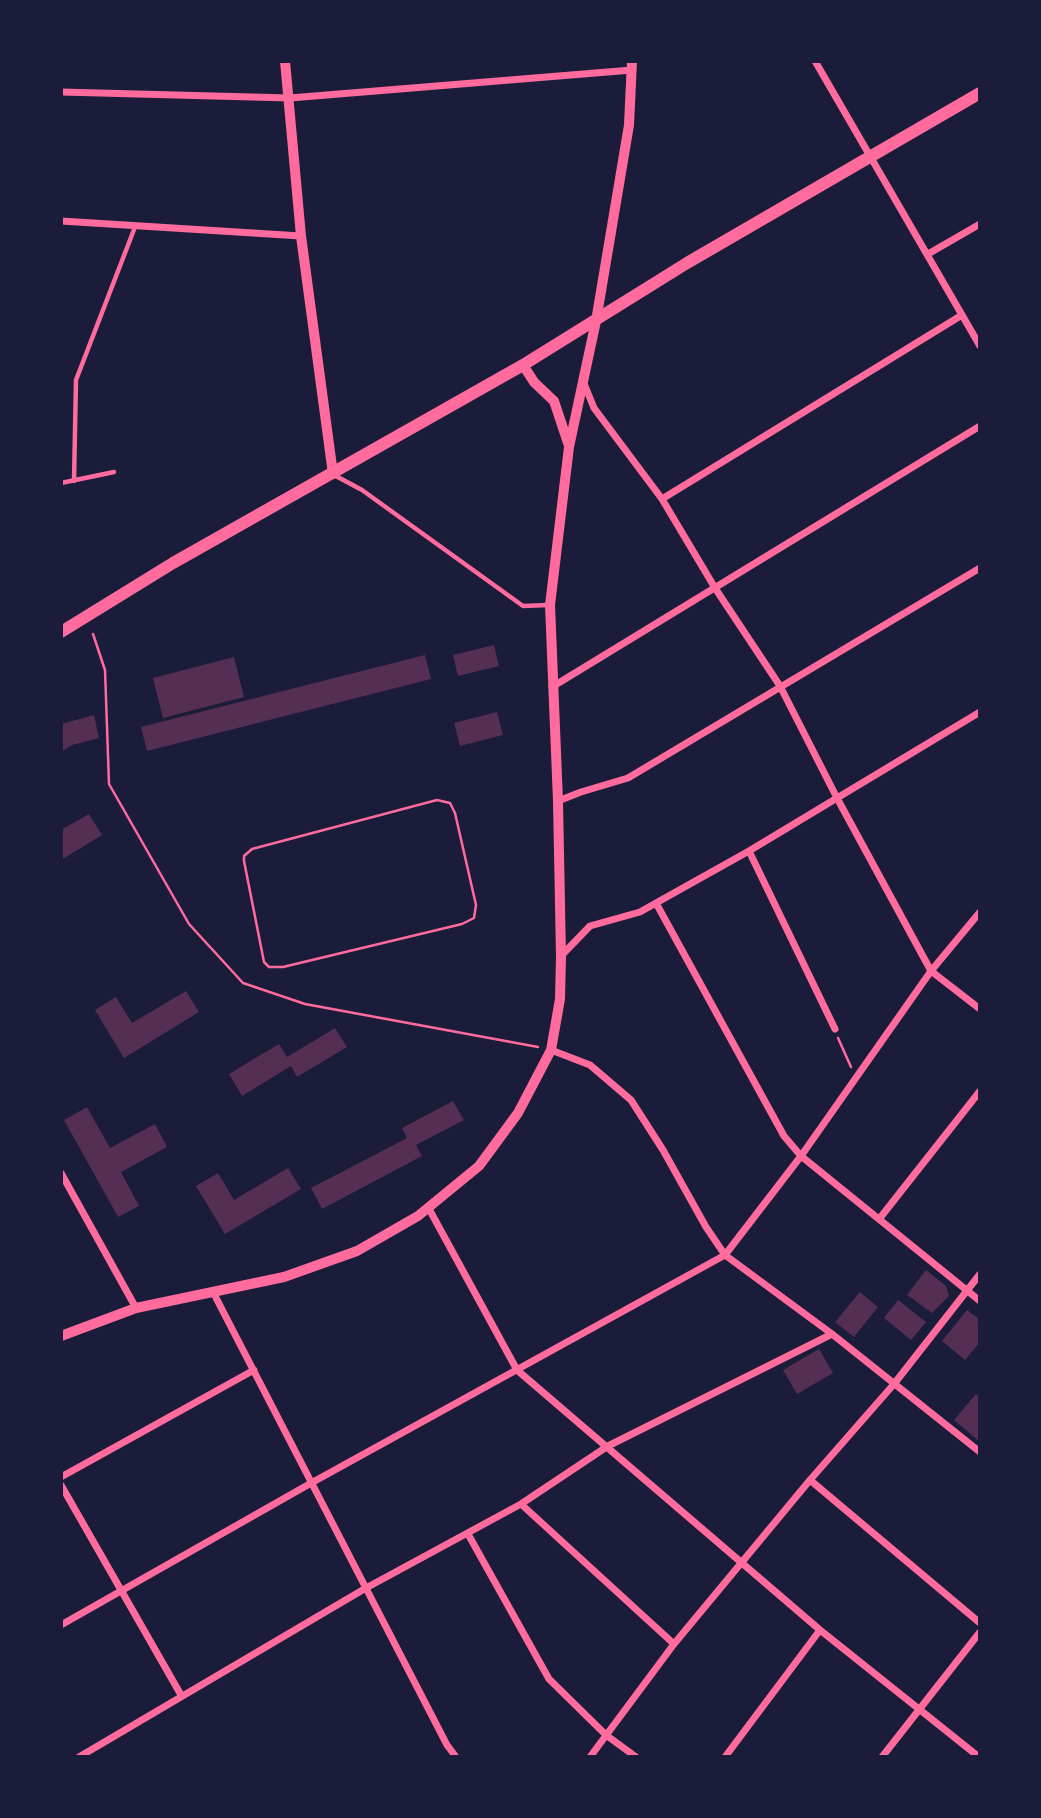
<!DOCTYPE html>
<style>
body{margin:0}
#map{position:relative;width:1041px;height:1818px;overflow:hidden;background:#1b1b3a;font-family:"Noto Sans",sans-serif}
canvas{display:block}
.frame{position:absolute;inset:0;border:63px solid #1b1b3a;pointer-events:none}
</style>
<div id="map">
<canvas width="1041" height="1818"></canvas>
<div class="frame"></div>
</div>
<script>
const ctx = document.querySelector('canvas').getContext('2d');
ctx.lineJoin = 'round';
function paint(path, color) { ctx.fillStyle = color; ctx.fill(path, 'evenodd'); }
function strokePath(path, color, width, dash) { ctx.strokeStyle = color; ctx.lineWidth = width; ctx.lineCap = dash ? 'butt' : 'round'; ctx.setLineDash(dash || []); ctx.stroke(path); }
paint(new Path2D(`
 M494,645L499,666L458,676L453,655Z
 M425,655L431,679L147,751L141,727Z
 M234,657L244,697L163,718L153,678Z
 M497,712L503,735L460,746L454,723Z
 M94,715L99,738L72,745L61,752V724Z
 M89,814L102,835L61,860V830Z
 M186,991L199,1012L124,1058L95,1010L116,997L132,1023Z
 M335,1028L347,1047L297,1077L291,1066L242,1096L229,1074L279,1044L287,1057Z
 M453,1101L464,1120L416,1145L422,1156L322,1209L311,1188L407,1138L402,1128Z
 M87,1107L110,1148L155,1124L167,1147L121,1172L139,1206L118,1217L64,1120Z
 M288,1168L301,1189L225,1234L196,1186L218,1173L234,1200Z
 M926,1270L946,1286L949,1296L932,1313L907,1295Z
 M860,1292L878,1307L854,1337L835,1322Z
 M898,1300L926,1322L911,1340L884,1318Z
 M967,1310L979,1319L977,1323L980,1325V1342L965,1360L942,1341Z
 M819,1349L833,1373L797,1394L783,1370Z
 M976,1394L980,1398V1442L954,1420Z`), '#542f53');
strokePath(new Path2D(`
 M93,634L105,670L109,784L189,924L243,983L305,1004L538,1047
 M437,800L450,803L455,813L476,905L474,918L462,924L283,967H269L264,962L244,861V856L252,849Z
 M838,1038L851,1067`), '#ff6b9d', 2.5);
strokePath(new Path2D(`
 M334,475L362,490L523,606L549,605
 M74,481L76,380L135,227
 M61,483L114,472`), '#ff6b9d', 4.5);
strokePath(new Path2D(`
 M815,61L980,346
 M61,92L290,98L632,70
 M61,221L301,236
 M928,254L980,224
 M583,381L594,408L662,499L715,588L780,686L837,798L931,971L980,1009
 M662,499L962,315
 M552,687L980,426
 M558,801L581,792L628,778L980,568
 M749,851L835,1029
 M656,903L784,1136L801,1156L980,1301
 M561,956L590,926L640,912L656,903L749,851L980,712
 M551,1050L590,1065L631,1100L663,1150L706,1227L725,1255L832,1334L980,1452
 M61,1173L136,1308
 M428,1207L517,1370L820,1630L979,1757
 M880,1218L980,1091
 M213,1292L447,1745L456,1757
 M61,1477L254,1370
 M810,1480L980,1623
 M61,1485L181,1695
 M521,1504L674,1644
 M468,1534L549,1679L606,1735L636,1757
 M61,1625L313,1482L725,1255L801,1156L931,971L980,912
 M79,1757L366,1588L521,1504L608,1446L832,1334
 M590,1757L674,1644L810,1480L894,1384L980,1274
 M725,1757L820,1630
 M882,1757L980,1632`), '#ff6b9d', 7);
strokePath(new Path2D(`
 M285,61L301,236L333,474
 M523,365L534,382L554,401L568,443
 M61,1336L136,1308L284,1277L357,1251L418,1216L479,1166L518,1113L551,1050L560,999L561,956L558,801L550,605L569,447L596,321L629,125L632,61`), '#ff6b9d', 10);
strokePath(new Path2D(`
 M61,632L173,563L523,365L687,263L980,93`), '#ff6b9d', 12);
</script>
